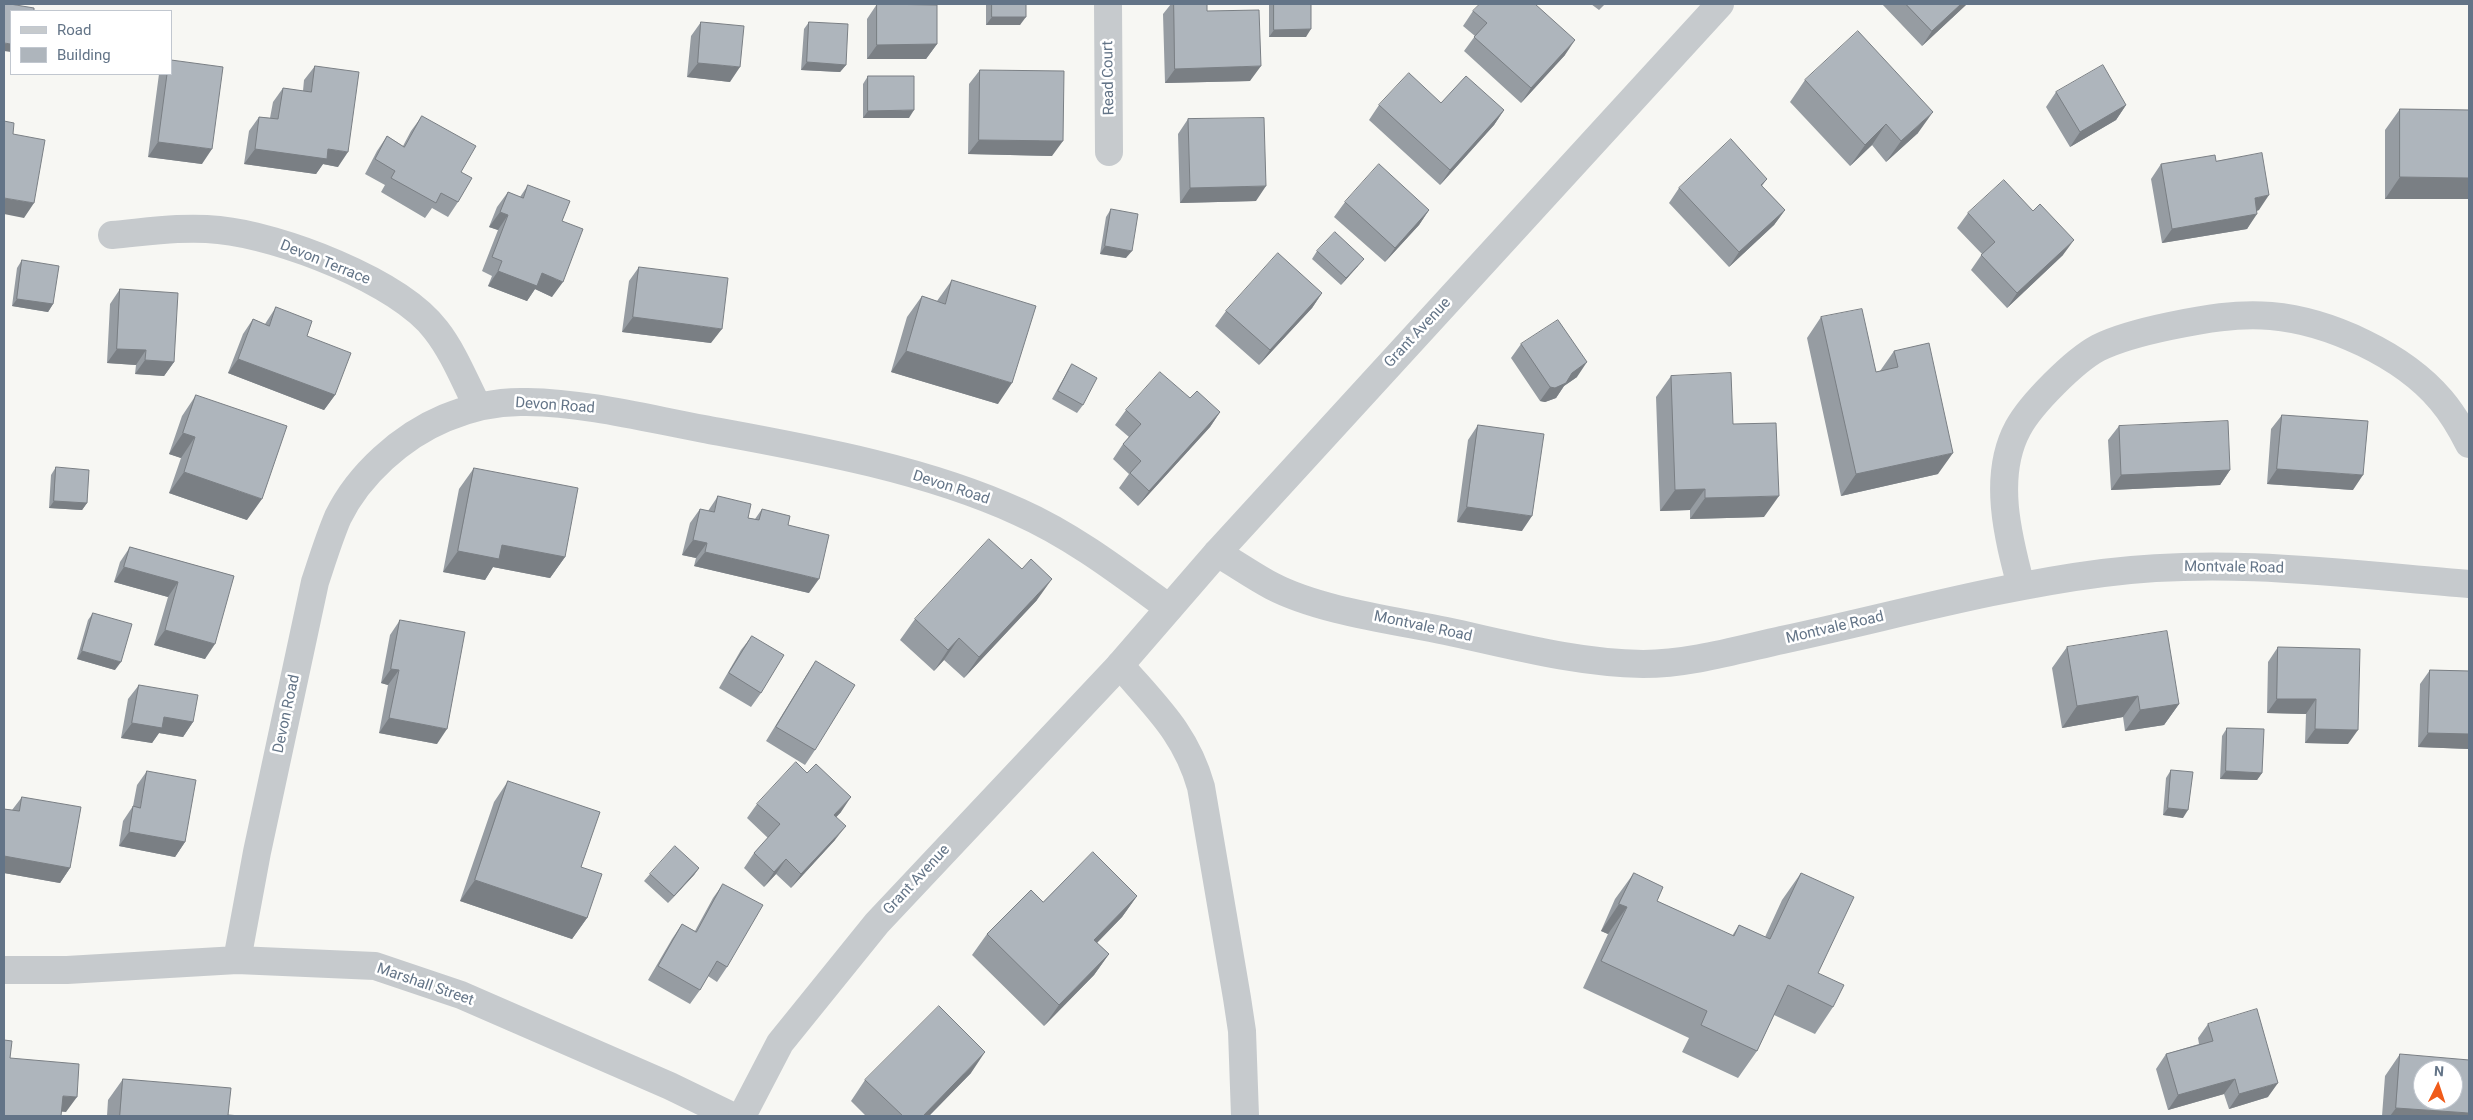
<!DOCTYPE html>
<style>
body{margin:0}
#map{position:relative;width:2473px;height:1120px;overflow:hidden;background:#f7f7f3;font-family:Roboto,sans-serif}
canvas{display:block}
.frame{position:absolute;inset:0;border:5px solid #637487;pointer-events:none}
.legend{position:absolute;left:10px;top:10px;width:162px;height:65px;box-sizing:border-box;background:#fff;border:1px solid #c1c7cf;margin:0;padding:6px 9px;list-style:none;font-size:15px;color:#637487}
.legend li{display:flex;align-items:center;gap:10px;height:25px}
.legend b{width:25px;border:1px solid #c1c7cf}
.north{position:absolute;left:2413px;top:1060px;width:50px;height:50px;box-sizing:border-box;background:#fff;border:1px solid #c1c7cf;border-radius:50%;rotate:4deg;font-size:14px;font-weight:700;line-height:20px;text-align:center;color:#637487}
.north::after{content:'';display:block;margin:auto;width:18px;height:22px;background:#f05b1a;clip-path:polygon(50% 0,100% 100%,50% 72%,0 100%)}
</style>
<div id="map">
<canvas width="2473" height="1120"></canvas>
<div class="frame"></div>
<ul class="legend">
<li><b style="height:6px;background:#c6cacd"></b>Road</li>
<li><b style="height:14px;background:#aeb5bc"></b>Building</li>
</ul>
<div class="north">N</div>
</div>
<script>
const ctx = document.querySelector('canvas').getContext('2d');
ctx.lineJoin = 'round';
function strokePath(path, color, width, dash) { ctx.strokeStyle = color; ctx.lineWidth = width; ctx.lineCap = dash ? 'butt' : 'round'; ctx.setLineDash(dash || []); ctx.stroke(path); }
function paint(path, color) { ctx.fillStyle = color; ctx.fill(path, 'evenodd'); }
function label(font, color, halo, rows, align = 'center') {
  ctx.font = font + ' Roboto,sans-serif'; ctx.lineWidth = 5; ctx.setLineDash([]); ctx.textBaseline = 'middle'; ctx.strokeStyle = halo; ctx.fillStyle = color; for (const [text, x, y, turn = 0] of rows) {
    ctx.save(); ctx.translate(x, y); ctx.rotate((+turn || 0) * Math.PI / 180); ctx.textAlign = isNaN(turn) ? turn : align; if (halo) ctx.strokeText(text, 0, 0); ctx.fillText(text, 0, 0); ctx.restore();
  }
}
strokePath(new Path2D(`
 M1108,4L1109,152
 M112,235C147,232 183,226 219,230C280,236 399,281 436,330C454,353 465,382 478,407
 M1217,553C1235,563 1253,576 1272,586C1320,611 1393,620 1446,631C1511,645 1576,663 1643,664C1689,664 1737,650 1782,640C1889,617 1994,587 2103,573C2225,557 2348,574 2469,584
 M2021,586C2008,537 1992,476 2018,428C2031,404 2074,361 2098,348C2120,337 2146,331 2170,326C2204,319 2237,313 2271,316C2329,321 2403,355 2441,400C2452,413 2461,428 2469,444
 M1120,665C1155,706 1186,733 1201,787L1237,998L1242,1031L1245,1116
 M237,960L257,852L315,582C322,561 329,538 338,517C359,474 402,436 445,418C471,407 500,401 527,402C587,403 645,418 704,429C807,448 923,468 1019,512C1073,536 1121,573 1169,608
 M4,970H67L237,960L375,966L461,995L670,1086L732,1116`), '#c6cacd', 28);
strokePath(new Path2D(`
 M742,1116L780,1043L877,923L1120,665L1217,553L1720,4`), '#c6cacd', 28);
paint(new Path2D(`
 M877,4L937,44L926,59H867V19Z
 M986,4H1026L1020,25H986Z
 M1171,4H1207V11L1250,81L1165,83L1163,14Z
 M1269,4H1311L1306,37H1269Z
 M1591,4H1605L1599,10Z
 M1882,4H1967L1922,46Z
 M1473,11L1565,55L1521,103L1464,51L1475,36L1463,26Z
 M701,22L730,82L687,77L691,36Z
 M809,22L846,65L840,72L801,70L804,29Z
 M315,66L338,167L323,164L316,174L244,164L249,131L259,117L270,118L273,102L283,88L303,91L304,80Z
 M980,70L1052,156L968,154L969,84Z
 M159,74H171L202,164L148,157Z
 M868,76L909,118H863V84Z
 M1805,80L1918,133L1886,162L1872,145L1850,166L1790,102Z
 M2056,92L2126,105L2116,120L2070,147L2046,107Z
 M1441,103L1504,110L1494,125L1440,185L1369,120L1379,105Z
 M2400,109L2469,110V199H2385V130Z
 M422,116L461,172L458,202L448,217L432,208L425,218L381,192L385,185L365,174L377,151L387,136L403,146L411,131Z
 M1188,119L1256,201L1180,203L1178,134Z
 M2216,161L2259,210L2257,211L2247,229L2162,243L2151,179L2161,164Z
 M1767,179L1762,186L1785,210L1774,225L1729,267L1669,203L1679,188Z
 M528,185L562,221L552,297L535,289L527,301L488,286L492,276L482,271L498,230L489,227L497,207L508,192L520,197Z
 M1345,202L1429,210L1419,225L1385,262L1334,217Z
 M1111,209L1126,258L1100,254L1106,217Z
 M1968,213L2063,255L2007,308L1971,270L1982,254L1957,228Z
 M1317,251L1358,266L1341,285L1312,259Z
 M22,260L53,304L48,312L12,306L17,268Z
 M639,267L711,343L622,332L629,281Z
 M952,280L998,404L891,372L907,317L922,296L937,301Z
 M120,289L174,362L164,376L135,374L136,365L107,363L110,304Z
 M1322,293L1312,308L1259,365L1215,326L1226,311Z
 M276,307L307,336L335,395L324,410L228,373L243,334L253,319L265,324Z
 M1821,317L1876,372L1880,371L1894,351L1938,474L1841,496L1807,338Z
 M1521,344L1577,377L1564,386L1556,398L1545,402L1540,401L1511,358Z
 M1072,364L1083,405L1077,413L1052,399L1067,372Z
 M1671,376L1764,517L1690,519V510L1660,511L1656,397Z
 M196,395L247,520L169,493L181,458L169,454L182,416Z
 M1190,398L1220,412L1210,427L1138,506L1119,488L1129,474L1113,459L1123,444L1129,437L1115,425L1126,410Z
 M2282,415L2353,490L2267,484L2271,429Z
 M1478,425L1522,531L1457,522L1468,440Z
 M2119,426L2230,470L2220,485L2111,490L2108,440Z
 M56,467L87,503L82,510L49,508L51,475Z
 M474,468L565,557L550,578L493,567L485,580L443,572L459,489Z
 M718,496L748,518L755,519L762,509L788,525L809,593L694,566L696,558L682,555L690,523L700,509L708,511Z
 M130,547L234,576L205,659L154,645L168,597L114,582L120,562Z
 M1037,600L964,678L944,660L934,671L900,640L915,619Z
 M93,613L115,670L77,659L88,620Z
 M400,620L437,744L379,733L388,685L381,683L390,635Z
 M752,636L761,693L751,707L719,688L741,650Z
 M2067,647L2179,704L2164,725L2125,731L2123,717L2062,728L2052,668Z
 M2278,647L2348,744L2305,743L2306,714L2267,713L2268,662Z
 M816,661L815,750L805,765L766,741L806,676Z
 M2430,670L2469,671V749L2418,747L2420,684Z
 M139,685L193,722L183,737L159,733L152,743L121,738L128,699Z
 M2227,728L2262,773L2257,780L2220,779L2222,736Z
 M2171,770L2183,818L2163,815L2166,778Z
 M147,771L185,842L175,857L119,846L123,821L133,806L137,785Z
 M508,781L581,867L587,918L572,939L460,901L494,802Z
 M22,797L70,868L60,883L4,873V809L12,810Z
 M757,804L841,812L836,817L835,840L791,888L776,874L764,887L744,868L754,853L768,838L747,818Z
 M699,868L694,875L668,903L644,881L650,874Z
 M1634,873L1657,901L1732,936L1739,925L1765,937L1782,900L1801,873L1818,973L1833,1007L1815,1034L1774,1015L1757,1051L1738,1078L1682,1052L1689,1038L1583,988L1608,934L1601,931L1615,899Z
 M723,884L727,967L717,982L708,976L700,990L690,1004L648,980L672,939L682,924L695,931L713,898Z
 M1137,896L1122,917L1097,943L1109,954L1094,975L1044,1026L972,955L987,934L1043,902Z
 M2208,1024L2268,1097L2229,1109L2224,1094L2168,1110L2156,1069L2166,1054L2199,1044L2198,1038Z
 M2400,1054L2469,1116H2382L2385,1076Z
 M971,1073L929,1116H866L851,1101L865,1080Z
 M123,1079L228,1115L241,1116H107L108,1100Z`), '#969ca2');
paint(new Path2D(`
 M769,4H799L798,5H768Z
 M1961,4H1967L1922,46L1932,31Z
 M992,17H1026L1020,25H986Z
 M1311,29L1306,37H1269L1274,30Z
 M1575,40L1565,55L1521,103L1531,88Z
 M4,43L11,44V52L4,51Z
 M937,44L926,59H867L877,45Z
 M807,62L846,65L840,72L801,70Z
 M698,63L740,67L730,82L687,77Z
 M1261,66L1250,81L1165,83L1175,69Z
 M2126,105L2116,120L2070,147L2080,132Z
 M914,110L909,118H863L868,111Z
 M1504,110L1494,125L1440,185L1450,170Z
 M1933,112L1918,133L1886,162L1901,141Z
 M1886,124L1872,145L1850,166L1865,145Z
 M979,140L1063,141L1052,156L968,154Z
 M158,142L212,149L202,164L148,157Z
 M255,149H328L348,152L338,167L323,164L316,174L244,164Z
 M2400,177L2469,178V199H2385Z
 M1266,186L1256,201L1180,203L1190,188Z
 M2269,195L2259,210L2244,213L2255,198Z
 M4,198L34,203L24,218L4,214Z
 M1429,210L1419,225L1385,262L1395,248Z
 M1785,210L1774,225L1729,267L1739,252Z
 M500,212L508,215L498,230L489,227Z
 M2257,214L2247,229L2162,243L2172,229Z
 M2074,240L2063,255L2007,308L2017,293Z
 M1105,246L1132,251L1126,258L1100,254Z
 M1364,259L1358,266L1341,285L1346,278Z
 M498,271L542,273L563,282L552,297L535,289L527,301L488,286Z
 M1322,293L1312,308L1259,365L1270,350Z
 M17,299L53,304L48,312L12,306Z
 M633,317L722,329L711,343L622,332Z
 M117,349L146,350L136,365L107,363Z
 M906,351L1012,383L998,404L891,372Z
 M238,359L335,395L324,410L228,373Z
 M145,360L174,362L164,376L135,374Z
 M1587,362L1577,377L1564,386L1556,398L1545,402L1540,401L1550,387Z
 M1220,412L1210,427L1138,506L1149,491Z
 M183,433L195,437L181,458L169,454Z
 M1953,453L1938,474L1841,496L1856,474Z
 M2277,469L2363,475L2353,490L2267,484Z
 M2230,470L2220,485L2111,490L2121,475Z
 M184,472L262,499L247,520L169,493Z
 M1705,489L1690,510L1660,511L1675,490Z
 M1779,496L1764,517L1690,519L1705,498Z
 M54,501L87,503L82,510L49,508Z
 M1467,507L1532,516L1522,531L1457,522Z
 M693,540L707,543L696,558L682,555Z
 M502,545L565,557L550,578L493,567L485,580L443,572L458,551Z
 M705,552L819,579L809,593L694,566Z
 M124,567L178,582L168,597L114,582Z
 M1052,579L1037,600L964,678L979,657Z
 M165,630L215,644L205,659L154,645Z
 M959,638L944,660L934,671L948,650Z
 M82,651L121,662L115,670L77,659Z
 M391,669L399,670L388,685L381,683Z
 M2138,696L2123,717L2062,728L2077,706Z
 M2277,699H2316L2306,714L2267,713Z
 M2179,704L2164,725L2125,731L2140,710Z
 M164,717L193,722L183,737L159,733L152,743L121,738L132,723Z
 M389,718L447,729L437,744L379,733Z
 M2315,729L2358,730L2348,744L2305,743Z
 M2428,733L2469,734V749L2418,747Z
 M2226,771L2262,773L2257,780L2220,779Z
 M851,797L841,812L824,830L834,815Z
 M2168,808L2188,810L2183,818L2163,815Z
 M846,826L835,840L791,888L801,874Z
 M129,832L185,842L175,857L119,846Z
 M4,856L70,868L60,883L4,873Z
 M786,859L776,874L764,887L774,872Z
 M699,868L694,875L668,903L674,896Z
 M475,880L587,918L572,939L460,901Z
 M1137,896L1122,917L1079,961L1094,940Z
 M1619,904L1627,907L1608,934L1601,931Z
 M1109,954L1094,975L1044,1026L1059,1005Z
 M985,1052L971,1073L929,1116H923Z
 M2235,1079L2224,1094L2168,1110L2178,1095Z
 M2278,1083L2268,1097L2229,1109L2239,1094Z
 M63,1096L77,1097L66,1112L53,1111Z
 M2396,1108L2469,1113V1116H2390Z`), '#7a7f84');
const building = new Path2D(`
 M4,4H10L34,8V11H11V44L4,43Z
 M877,4L937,5V44L877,45Z
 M992,4H1026V17H992Z
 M1174,4H1207V11L1259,10L1261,66L1175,69Z
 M1274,4H1311V29L1274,30Z
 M1480,4H1516L1517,5L1518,4H1535L1575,40L1531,88L1474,37L1487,23L1473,11Z
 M1906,4H1961L1932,31Z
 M701,22L744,26L740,67L698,63Z
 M809,22L848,24L846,65L807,62Z
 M1858,31L1933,112L1901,141L1886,124L1865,145L1805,80Z
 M171,60L223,67L212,149L158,142L167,74H171Z
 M2103,65L2126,105L2080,132L2056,92Z
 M315,66L359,72L348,152L328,149L327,159L255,149L259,117L278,119L283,88L311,92Z
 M980,70L1064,71L1063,141L979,140Z
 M1409,73L1441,103L1466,76L1504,110L1450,170L1379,105Z
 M868,76H914V110L868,111Z
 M2400,109L2469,110V178L2400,177Z
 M422,116L476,146L461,172L472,178L458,202L441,193L436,203L391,178L395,171L375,159L387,136L404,147Z
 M1264,118L1266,186L1190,188L1188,119Z
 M4,121L14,123L13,134L45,140L34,203L4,198Z
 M1731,139L1767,179L1761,185L1785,210L1739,252L1679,188Z
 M2262,153L2269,195L2255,198L2257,214L2172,229L2161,164L2215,155L2216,161Z
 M1379,164L1429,210L1395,248L1345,202Z
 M2004,180L2033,211L2040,204L2074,240L2017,293L1981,255L1995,242L1968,213Z
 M528,185L570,201L562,221L583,229L563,282L542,273L537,286L498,271L502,261L492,257L508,215L500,212L508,192L523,198Z
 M1111,209L1138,214L1132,251L1105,246Z
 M1335,232L1364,259L1346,278L1317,251Z
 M1278,253L1322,293L1270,350L1226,311Z
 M22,260L59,266L53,304L17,299Z
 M639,267L728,278L722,329L633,317Z
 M952,280L1036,306L1012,383L906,351L922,296L945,304Z
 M120,289L178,293L174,362L145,360L146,350L117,349Z
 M276,307L312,321L307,336L351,353L335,395L238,359L253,319L269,326Z
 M1862,309L1876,372L1898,367L1894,351L1929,343L1953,453L1856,474L1821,317Z
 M1558,320L1587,362L1572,373L1566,383L1555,388L1550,387L1521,344Z
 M1072,364L1097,378L1083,405L1058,391Z
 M1160,372L1190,398L1197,391L1220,412L1149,491L1130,473L1141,461L1123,444L1141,424L1126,410Z
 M1731,373L1733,424L1776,423L1779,496L1705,498V489L1675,490L1671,376Z
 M196,395L287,426L262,499L184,472L195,437L183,433Z
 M2282,415L2368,421L2363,475L2277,469Z
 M2228,421L2230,470L2121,475L2119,426Z
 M1478,425L1544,434L1532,516L1467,507Z
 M56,467L89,470L87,503L54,501Z
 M474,468L578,488L565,557L502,545L499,559L458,551Z
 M718,496L751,504L748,518L759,520L762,509L790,516L788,525L829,535L819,579L705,552L707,543L693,540L700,509L714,512Z
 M989,539L1022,569L1031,559L1052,579L979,657L959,638L948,650L915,619Z
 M130,547L234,576L215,644L165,630L178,582L124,567Z
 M93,613L132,624L121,662L82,651Z
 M400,620L465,632L447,729L389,718L399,670L391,669Z
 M2167,631L2179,704L2140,710L2138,696L2077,706L2067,647Z
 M752,636L784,655L761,693L729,673Z
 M2278,647L2360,649L2358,730L2315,729L2316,699H2277Z
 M816,661L855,685L815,750L776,727Z
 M2430,670L2469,671V734L2428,733Z
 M139,685L198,695L193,722L164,717L162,728L132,723Z
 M2227,728L2264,729L2262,773L2226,771Z
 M796,762L807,773L816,764L851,797L834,815L846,826L801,874L786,859L774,872L754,853L780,824L757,804Z
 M2171,770L2193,772L2188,810L2168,808Z
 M147,771L196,780L185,842L129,832L133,806L140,808Z
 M508,781L600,812L581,867L602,874L587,918L475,880Z
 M22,797L81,807L70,868L4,856V809L19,811Z
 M675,846L699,868L674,896L650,874Z
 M1093,852L1137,896L1094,940L1109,954L1059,1005L987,934L1031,890L1043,902Z
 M1634,873L1663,887L1657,901L1734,936L1739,925L1770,939L1801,873L1854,897L1818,973L1844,985L1833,1007L1788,985L1757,1051L1701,1025L1707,1011L1601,961L1627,907L1619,904Z
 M723,884L763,905L727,967L717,961L700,990L658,966L682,924L696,932Z
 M939,1006L985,1052L923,1116H903L865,1080Z
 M2257,1009L2278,1083L2239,1094L2235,1079L2178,1095L2166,1054L2213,1041L2208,1024Z
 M4,1040L12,1041L10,1058L79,1064L77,1097L63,1096L61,1116H4Z
 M2400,1054L2469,1060V1113L2396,1108ZM2423,1070H2453V1100H2423Z
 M123,1079L231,1088L228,1115L241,1116H120Z`);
paint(building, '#aeb5bc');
strokePath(building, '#7a7f84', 1);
label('15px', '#637487', '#fff', [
 ["Read Court",1109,78,-91],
 ["Devon Terrace",325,263,22],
 ["Grant Avenue",1418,333,-47],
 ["Devon Road",555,406,4],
 ["Devon Road",951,488,18],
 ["Montvale Road",2234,568,1],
 ["Montvale Road",1423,627,12],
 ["Montvale Road",1835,628,-13],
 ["Devon Road",287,714,-78],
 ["Grant Avenue",917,880,-47],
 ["Marshall Street",425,985,19]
]);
</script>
